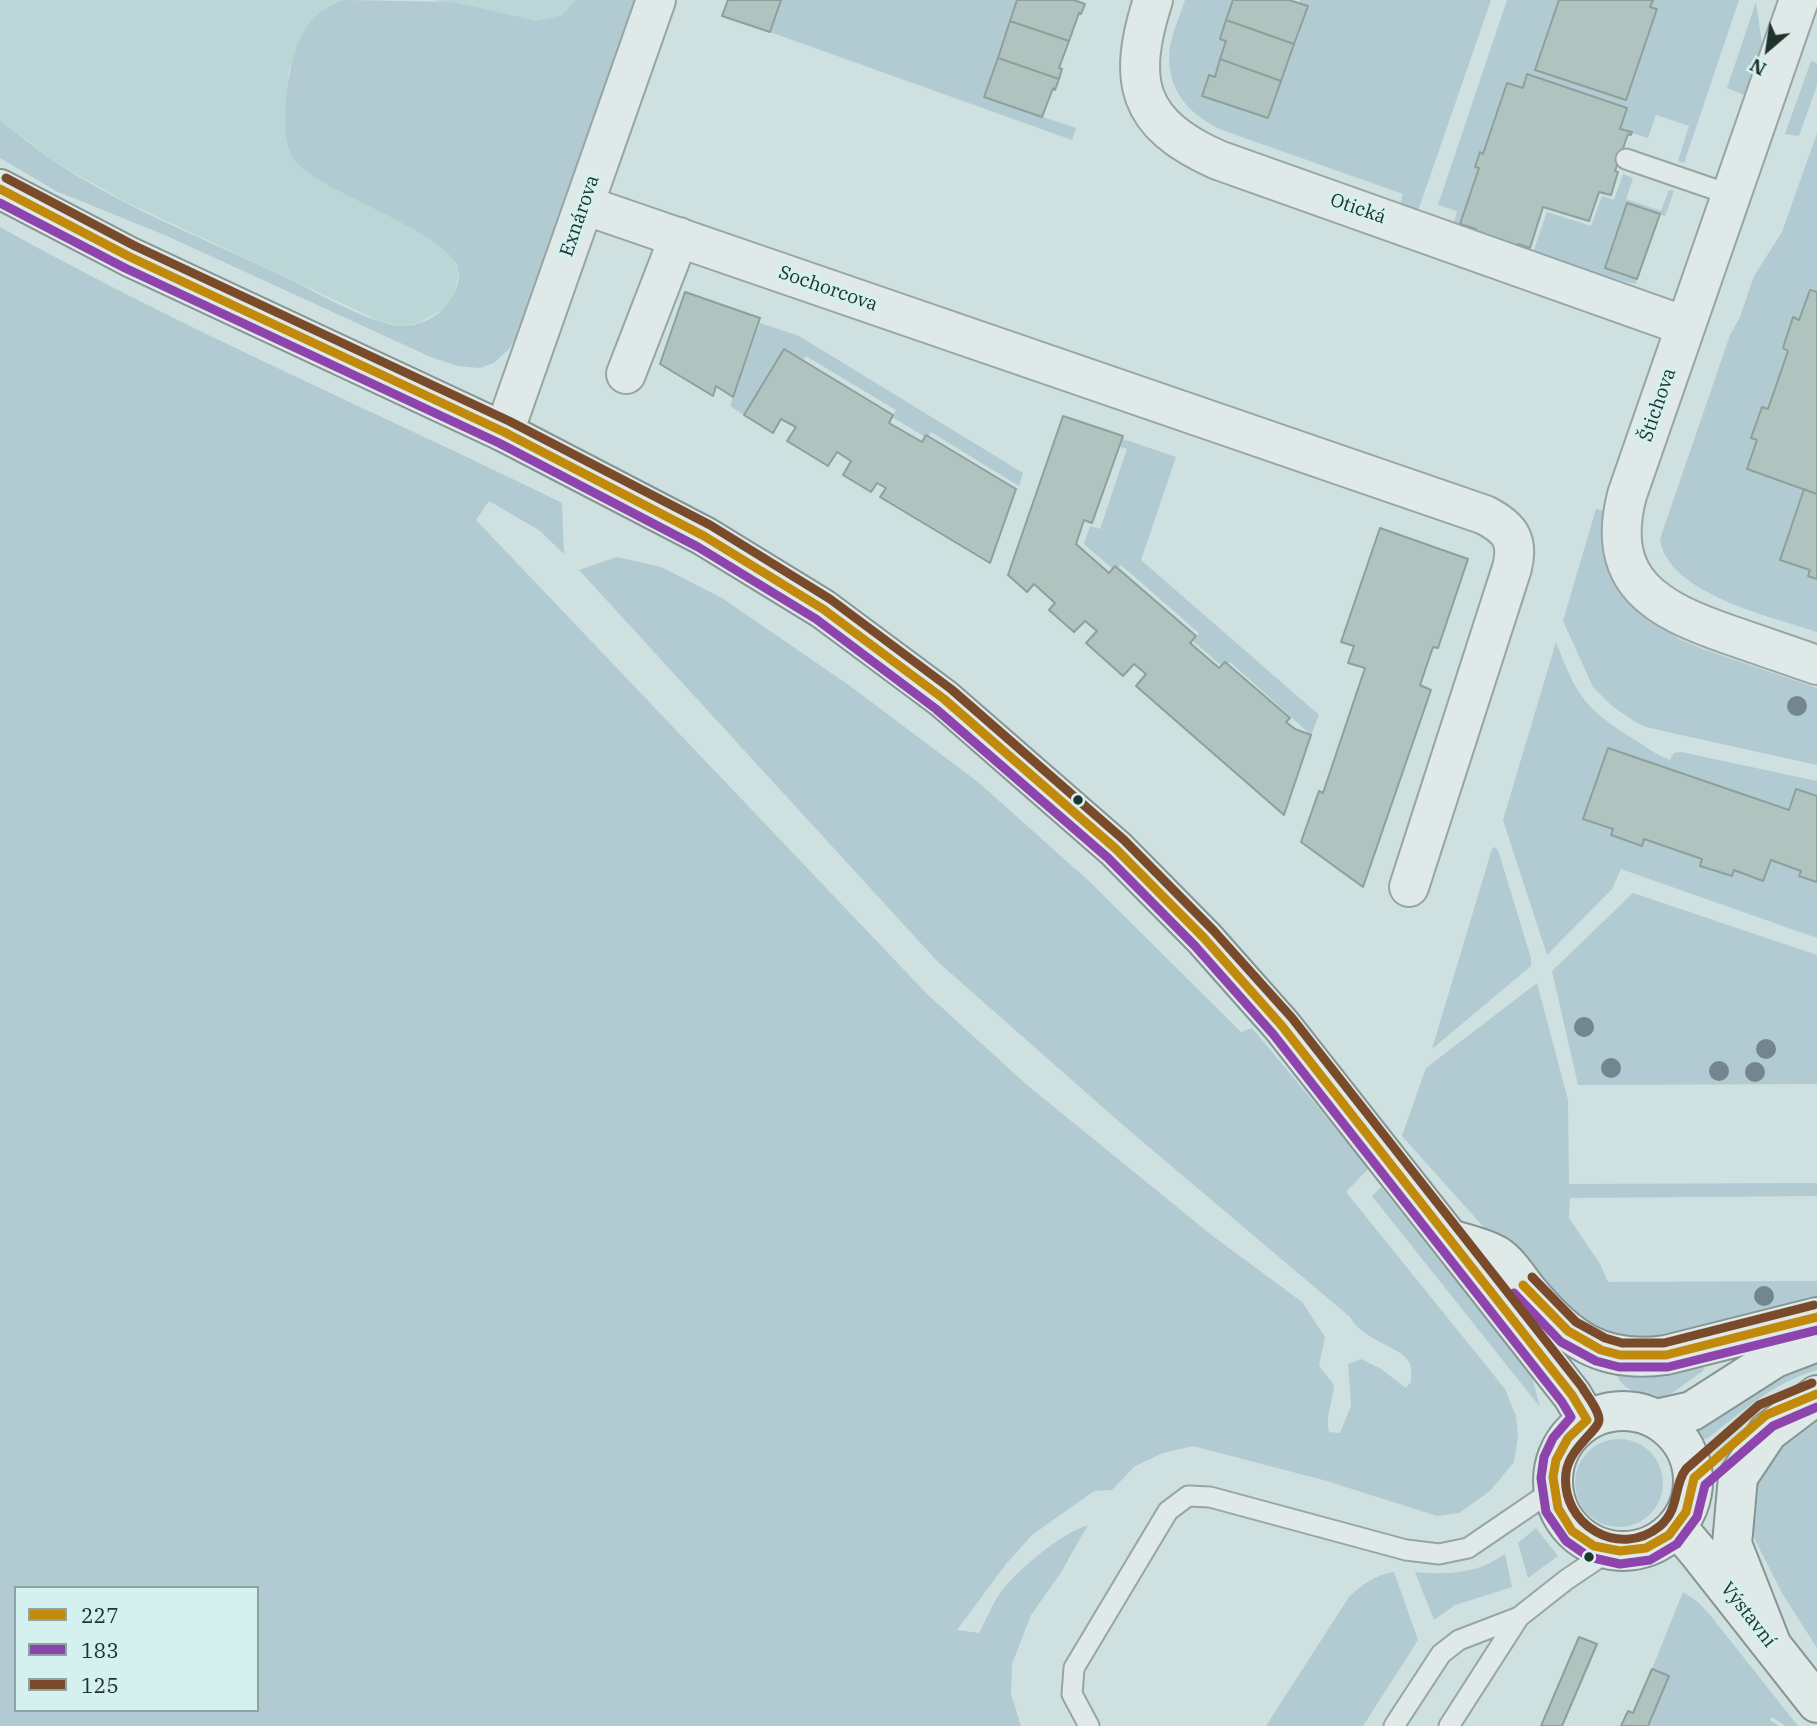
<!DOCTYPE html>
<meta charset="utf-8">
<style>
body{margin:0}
#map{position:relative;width:1817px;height:1726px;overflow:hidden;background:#cee0df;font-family:"IBM Plex Serif",serif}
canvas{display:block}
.legend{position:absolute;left:14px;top:1586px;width:245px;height:126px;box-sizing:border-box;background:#d5f1ef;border:2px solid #8da5a2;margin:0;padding:9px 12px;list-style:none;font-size:21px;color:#20342e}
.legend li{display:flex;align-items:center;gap:14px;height:35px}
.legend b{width:35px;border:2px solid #8da5a2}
.north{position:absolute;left:1733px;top:14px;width:70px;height:70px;-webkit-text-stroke:5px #d5f1ef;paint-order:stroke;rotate:209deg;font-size:19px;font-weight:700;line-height:28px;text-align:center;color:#20342e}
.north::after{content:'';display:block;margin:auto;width:24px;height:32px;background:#20342e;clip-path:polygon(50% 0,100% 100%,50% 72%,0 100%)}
</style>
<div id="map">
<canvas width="1817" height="1726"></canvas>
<ul class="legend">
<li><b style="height:9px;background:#c18a0c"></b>227</li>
<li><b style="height:9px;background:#8e44ad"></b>183</li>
<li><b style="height:9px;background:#7a4b2a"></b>125</li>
</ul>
<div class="north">N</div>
</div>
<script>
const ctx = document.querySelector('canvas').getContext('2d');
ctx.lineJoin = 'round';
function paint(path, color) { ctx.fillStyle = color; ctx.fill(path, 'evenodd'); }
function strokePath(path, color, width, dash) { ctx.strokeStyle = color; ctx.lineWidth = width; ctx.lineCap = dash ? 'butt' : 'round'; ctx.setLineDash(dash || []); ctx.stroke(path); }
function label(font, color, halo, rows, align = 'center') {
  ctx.font = font + ' "IBM Plex Serif",serif'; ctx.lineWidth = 6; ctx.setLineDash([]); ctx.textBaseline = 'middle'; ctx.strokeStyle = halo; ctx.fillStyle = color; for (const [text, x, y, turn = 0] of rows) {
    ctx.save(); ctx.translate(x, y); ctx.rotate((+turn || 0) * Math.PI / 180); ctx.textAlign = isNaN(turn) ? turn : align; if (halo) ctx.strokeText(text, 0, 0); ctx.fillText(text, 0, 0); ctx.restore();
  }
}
paint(new Path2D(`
 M0,0H345L342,1L289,69L285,120L451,256L459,271L455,292L448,306L419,323L403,326L380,321L126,202L55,162L0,120Z
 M434,0H576L562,15L537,21Z`), '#bad6d7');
paint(new Path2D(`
 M345,0L452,2L537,21L562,15L576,0H636L518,336L508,350L494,363L479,368L458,366L433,358L167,236L56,191L0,158V120C18,134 36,149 55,162C128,210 212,242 291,280C320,294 372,325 403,326C432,326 459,302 459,273C458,235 323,194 296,162C277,140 287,75 296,49C304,25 320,7 345,0Z
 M781,0H1017L984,97L1076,128L1072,140L770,32Z
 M1185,0H1233L1220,38L1226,41L1215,77L1209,75L1202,96L1267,118L1308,7L1299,3L1300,0H1491L1418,211L1400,205L1403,194L1225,131C1189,117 1164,87 1170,47C1173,31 1180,15 1185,0Z
 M1507,0H1559L1535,70L1626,100L1657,10L1650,7L1653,0H1739L1684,163L1678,161L1689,126L1656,115L1648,138L1620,129L1627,108L1528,74L1523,88L1483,154L1479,153L1475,167L1479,168L1460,224L1454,222L1457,211L1438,205Z
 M1756,2L1763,51L1747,96L1727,88Z
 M1811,61L1817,63V85L1799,136L1785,134Z
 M1817,133V292L1810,290L1799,320L1793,318L1783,348L1788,351L1768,409L1762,407L1757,440L1747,469L1804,489L1810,570L1817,579V632C1773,617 1667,594 1660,539L1730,335L1740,317L1754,276L1782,232Z
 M1623,174L1633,178L1626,199L1661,211L1669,190L1674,191L1665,216L1627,204L1605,268L1637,279L1636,284L1619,280L1533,252L1547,212L1591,226L1602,196L1614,200Z
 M0,227C182,329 375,411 562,503L564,554L539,530L489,501L476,520L927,994L1027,1085L1214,1237L1302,1302L1325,1337L1319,1366L1334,1385C1333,1401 1325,1417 1329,1432L1340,1433L1351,1406L1348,1364L1361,1359L1381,1369L1406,1388L1411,1382C1411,1376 1412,1369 1410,1364C1405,1348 1363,1341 1350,1317L1124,1126L938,962L579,570L617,557L661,567L722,598L850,686L978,782L1091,883L1241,1032L1252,1028L1369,1168L1346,1192L1505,1389L1516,1416L1518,1437L1514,1462L1490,1491L1459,1513L1437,1516L1327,1481L1193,1446L1163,1453L1135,1466L1112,1490L1094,1491L1032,1535L1006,1564L957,1630L979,1633C986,1620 992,1605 1000,1593C1019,1568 1059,1535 1088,1525L1060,1574L1031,1615L1012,1664L1011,1694L1021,1726H0ZM16,1588H257V1710H16Z
 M760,323L799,336L1023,473L1019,486L931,432L927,438L892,417L896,410L806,356L802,361L784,352L744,415L730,406Z
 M1120,438L1176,457L1141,560L1319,715L1311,735L1230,662L1224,668L1193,641L1199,633L1121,565L1115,571L1084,544L1090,526L1100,529L1127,449L1117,446Z
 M1596,509L1604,511L1603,526L1651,617L1665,629L1679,639L1703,649L1817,688V765L1672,733L1646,727L1634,721L1612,706L1593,687L1563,621Z
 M1556,642C1576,694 1584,708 1632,738C1645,746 1656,755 1670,760L1674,753L1681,752L1817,781V796L1796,789L1789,810L1608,748L1583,818L1613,829L1611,835L1642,845L1644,839L1702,859L1700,866L1731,876L1734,870L1763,880L1771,860L1801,871L1799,876L1817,882V938L1621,869L1612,889L1547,955L1503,820Z
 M1495,847L1498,850L1531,958V966L1432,1049L1492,849Z
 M1633,893L1817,955V1084L1578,1085L1552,971Z
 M1537,983L1568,1100L1569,1184L1817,1183V1196L1570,1198L1569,1218L1600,1264L1608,1282L1817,1281V1304L1673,1339H1616L1559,1311L1402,1136L1426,1068Z
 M1381,1187L1532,1377L1540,1407L1372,1196Z
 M1817,1353V1370C1774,1382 1743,1411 1708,1438L1700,1440L1696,1430Z
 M1701,1365L1704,1369L1703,1371L1662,1400C1644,1394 1623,1393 1616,1373Z
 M1817,1416V1648L1782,1593L1753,1536L1750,1499L1773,1442Z
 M1575 1483a44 44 0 1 1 88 0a44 44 0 1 1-88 0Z
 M1536,1528L1558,1556L1528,1578L1518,1543Z
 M1505,1554L1512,1587L1455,1605L1434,1620L1415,1572C1449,1575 1477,1574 1505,1554Z
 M1394,1572L1418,1640L1363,1726H1266L1349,1597C1363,1584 1375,1575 1394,1572Z
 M1683,1592L1698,1602L1710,1615L1798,1726H1786L1772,1717L1770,1720L1779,1726H1648L1669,1677L1652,1669Z`), '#b2cad1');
const building = new Path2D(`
 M728,0H781L770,32L722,16Z
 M1017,0H1074L1085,4L1081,14L1079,13L1069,41L1010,21Z
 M1233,0H1289L1308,6L1294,44L1226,20Z
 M1559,0H1653L1650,7L1657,9L1626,100L1535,70Z
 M1226,20L1294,44L1281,81L1220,59L1226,41L1220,39Z
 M1010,21L1069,41L1059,68L1062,69L1059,79L998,58Z
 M998,58L1059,79L1055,90L1053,88L1042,117L984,97Z
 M1220,59L1281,81L1268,118L1202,96L1209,75L1215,77Z
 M1527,74L1627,108L1620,129L1632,132L1631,135L1628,134L1615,171L1618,172L1611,195L1599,192L1589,221L1543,207L1530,248L1518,244L1517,247L1475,233L1476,229L1460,224L1479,168L1475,167L1480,152L1483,154L1507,83L1523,88Z
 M1627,203L1660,214L1637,279L1605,268Z
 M1810,290L1817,292V494L1747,469L1757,440L1751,438L1762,407L1768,409L1788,351L1783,348L1793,317L1799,320Z
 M685,292L760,318L733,397L716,386L713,396L660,364Z
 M784,349L893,415L889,423L922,442L926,435L1016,489L990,563L880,497L886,488L877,483L871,492L843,475L851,461L837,452L828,466L787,441L796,427L781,419L773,433L744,415Z
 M1063,416L1123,436L1092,523L1084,520L1076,544L1109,573L1115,566L1196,636L1190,643L1219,668L1225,662L1290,718L1286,722L1295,729L1311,735L1284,815L1136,686L1146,674L1134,664L1123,676L1086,643L1097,631L1085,621L1074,632L1049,610L1055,603L1034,584L1027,592L1008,575Z
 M1804,489L1817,494V579L1808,576L1810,570L1780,560Z
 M1380,528L1468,559L1438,648L1433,647L1420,685L1431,690L1363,887L1301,842L1319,791L1323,793L1365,668L1348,663L1354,646L1341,642Z
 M1608,748L1789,810L1796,789L1817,796V882L1799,876L1801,871L1771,860L1763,881L1734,870L1732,876L1700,866L1702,859L1644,839L1642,846L1611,835L1613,829L1583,819Z
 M1579,1637L1597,1644L1562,1726H1541Z
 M1652,1669L1669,1676L1648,1726H1621L1628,1711L1633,1713Z`);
paint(building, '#afc4bf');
strokePath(building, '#8ea09b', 2);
const service = new Path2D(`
 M1626,159L1731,195
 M1089,1726L1072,1694L1074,1668L1168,1511L1188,1496L1210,1497L1406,1550L1439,1554L1468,1548L1553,1490
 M1394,1726L1441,1654L1459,1640L1519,1617L1566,1580L1609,1551
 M1449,1726L1519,1617`);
const minor = new Path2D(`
 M1153,0C1127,81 1136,124 1218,160L1685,326
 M1799,0L1627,495C1604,583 1658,610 1730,635C1759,645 1788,655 1817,665
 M584,205L1485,515C1510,528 1519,540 1512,568L1409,887
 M626,374L679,237
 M504,432L656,0`);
const secondary = new Path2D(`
 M0,189L130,257L504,432L704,536L823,609L944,699L1116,849L1204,938L1282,1026L1572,1395L1587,1420
 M1450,1239C1465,1244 1483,1247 1496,1255C1508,1262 1519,1280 1528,1291C1568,1339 1601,1364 1666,1355L1817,1317
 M1553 1481a70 70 0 1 1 140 0a70 70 0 1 1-140 0Z
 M1656,1419L1692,1411L1775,1358L1817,1342
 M1677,1527L1699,1553L1817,1703
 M1772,1646L1732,1544L1738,1477L1768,1432L1817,1395`);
strokePath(service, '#97a6a4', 23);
strokePath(minor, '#97a6a4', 42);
strokePath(secondary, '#869593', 42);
strokePath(service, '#dee9e8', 19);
strokePath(minor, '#dee9e8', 38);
strokePath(secondary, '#dee9e8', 38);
strokePath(new Path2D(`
 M0,189L130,257L504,432L704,536L823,609L944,699L1116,849L1204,938L1282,1026L1572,1395L1587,1420L1568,1438L1556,1460L1553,1477L1558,1508L1572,1531L1594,1546L1620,1551L1646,1548L1669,1535L1686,1512L1694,1478L1766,1415L1817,1394
 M1523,1285L1568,1331L1601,1350L1620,1355H1666L1817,1317`), '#c18a0c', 9);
strokePath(new Path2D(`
 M0,203L125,268L499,443L698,547L816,619L936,709L1108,858L1195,946L1273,1034L1562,1402L1571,1417L1553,1438L1544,1457L1541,1478L1546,1512L1566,1541L1589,1557L1620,1564L1650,1560L1677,1544L1697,1517L1705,1485L1773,1426L1817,1407
 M1514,1293L1561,1342L1596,1361L1619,1367H1668L1817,1330`), '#8e44ad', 9);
strokePath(new Path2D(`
 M6,178L135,246L509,421L710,525L830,599L951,689L1124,840L1213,930L1292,1018L1582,1387C1587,1396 1599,1410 1599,1420C1599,1430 1569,1448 1566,1473C1560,1524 1619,1560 1660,1526C1680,1509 1673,1486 1686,1469L1759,1405L1812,1383
 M1532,1277L1576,1322L1605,1338L1622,1343H1664L1814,1305`), '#7a4b2a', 9);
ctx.fillStyle = '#73868f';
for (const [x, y] of [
 [1797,706],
 [1584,1027],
 [1766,1049],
 [1611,1068],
 [1719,1071],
 [1755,1072],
 [1764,1296]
]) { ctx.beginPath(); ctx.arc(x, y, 10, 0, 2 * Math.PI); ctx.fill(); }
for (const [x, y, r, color] of [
 [1078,800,6,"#20342e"],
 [1589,1557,6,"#20342e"]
]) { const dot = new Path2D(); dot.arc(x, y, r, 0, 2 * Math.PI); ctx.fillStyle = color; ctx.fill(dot); strokePath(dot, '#d5f1ef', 2.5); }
label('19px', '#20342e', '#d5f1ef', [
 ["Otická",1358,209,19],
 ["Exnárova",580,216,-71],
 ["Sochorcova",828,289,19],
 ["Štichova",1658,405,-71],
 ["Výstavní",1748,1615,52]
]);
</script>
